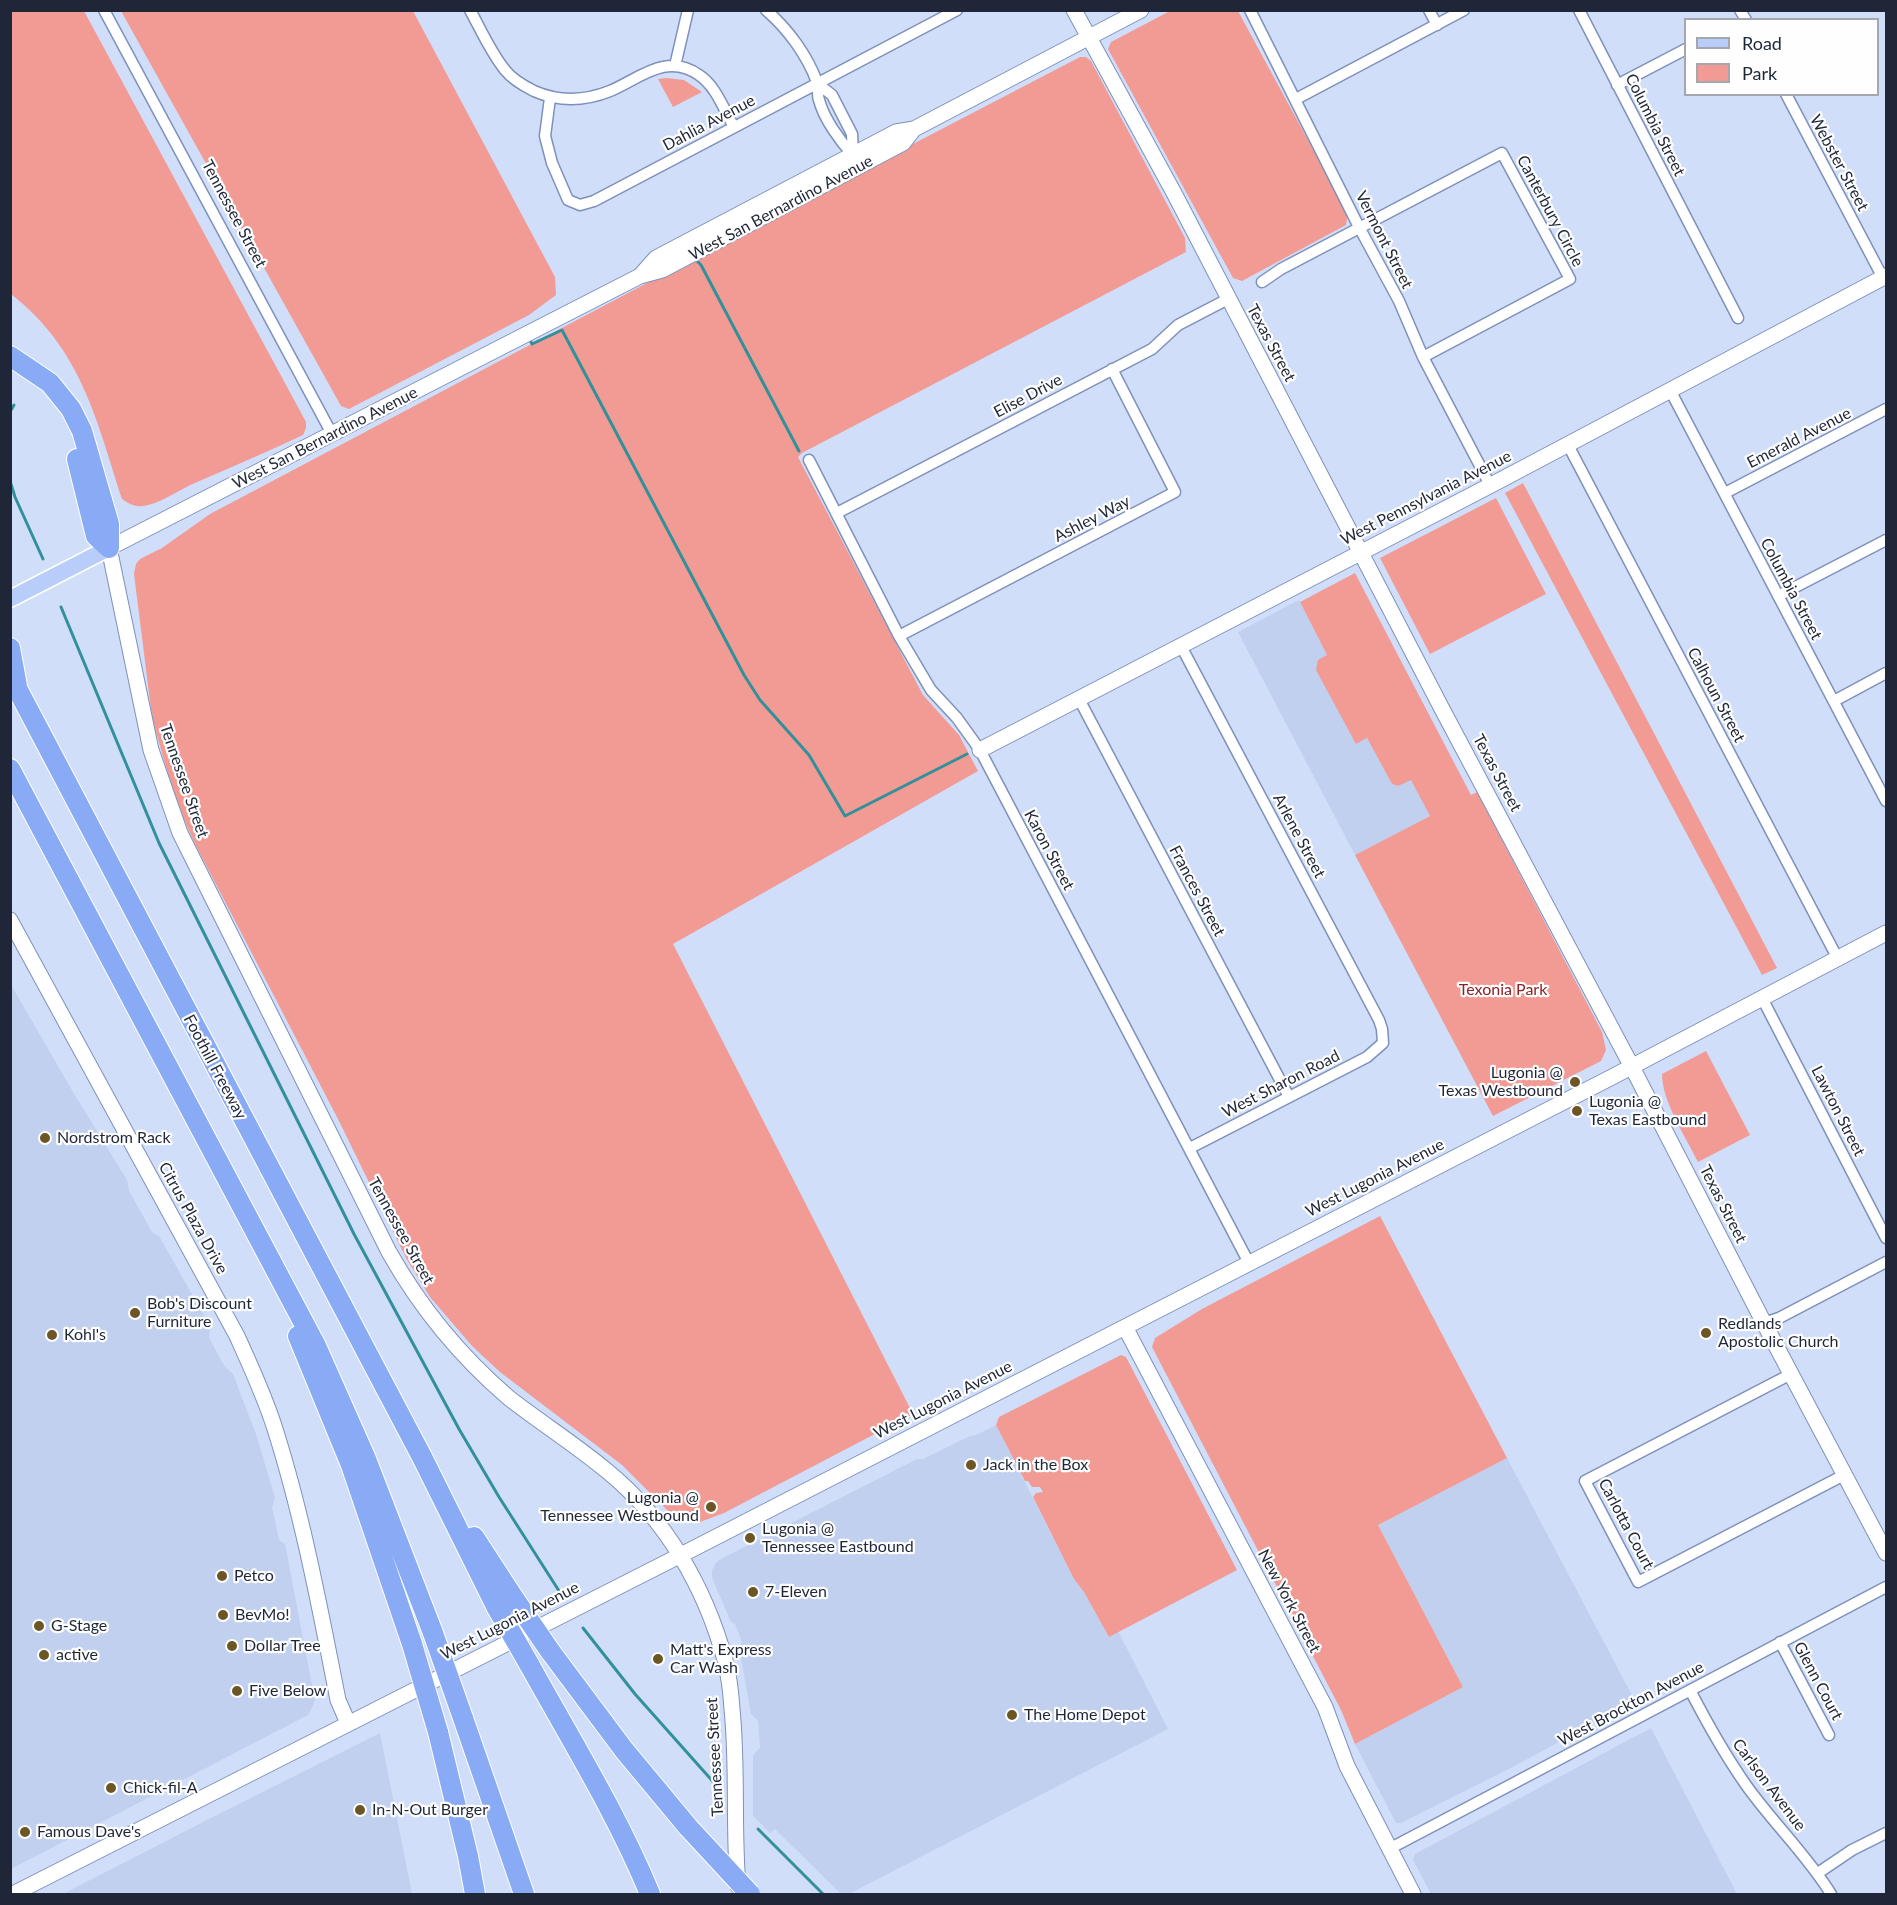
<!DOCTYPE html>
<style>
body{margin:0}
#map{position:relative;width:1897px;height:1905px;overflow:hidden;background:#d0defa;font-family:Lato,sans-serif}
canvas{display:block}
.frame{position:absolute;inset:0;border:12px solid #1e2637;pointer-events:none}
.legend{position:absolute;left:1684px;top:18px;width:195px;height:78px;box-sizing:border-box;background:#fefefe;border:2px solid #a4a8ae;margin:0;padding:8px 10px;list-style:none;font-size:18px;color:#1e2637}
.legend li{display:flex;align-items:center;gap:12px;height:30px}
.legend b{width:30px;border:2px solid #a4a8ae}
</style>
<div id="map">
<canvas width="1897" height="1905"></canvas>
<div class="frame"></div>
<ul class="legend">
<li><b style="height:8px;background:#b8cdfa"></b>Road</li>
<li><b style="height:16px;background:#f19b94"></b>Park</li>
</ul>
</div>
<script>
const ctx = document.querySelector('canvas').getContext('2d');
ctx.lineJoin = 'round';
function paint(path, color) { ctx.fillStyle = color; ctx.fill(path, 'evenodd'); }
function strokePath(path, color, width, dash) { ctx.strokeStyle = color; ctx.lineWidth = width; ctx.lineCap = dash ? 'butt' : 'round'; ctx.setLineDash(dash || []); ctx.stroke(path); }
function label(font, color, halo, rows, align = 'center') {
  ctx.font = font + ' Lato,sans-serif'; ctx.lineWidth = 4.5; ctx.setLineDash([]); ctx.textBaseline = 'middle'; ctx.strokeStyle = halo; ctx.fillStyle = color; for (const [text, x, y, turn = 0] of rows) {
    ctx.save(); ctx.translate(x, y); ctx.rotate((+turn || 0) * Math.PI / 180); ctx.textAlign = isNaN(turn) ? turn : align; if (halo) ctx.strokeText(text, 0, 0); ctx.fillText(text, 0, 0); ctx.restore();
  }
}
paint(new Path2D(`
 M1299,600L1327,655L1356,744L1367,738L1392,784L1398,786L1411,779L1430,816L1355,855L1238,632Z
 M10,983L73,1092L127,1180L129,1191L152,1232L159,1236L210,1326L209,1338L225,1367L233,1374L257,1437L275,1498L272,1507L279,1540L285,1544L315,1701L308,1715L11,1869Z
 M996,1425L1074,1579L1084,1592L1109,1637L1118,1631L1168,1729L849,1894H841L775,1829L770,1833L753,1816V1756L760,1747L758,1721L751,1714L739,1647L742,1642L735,1624L731,1622L712,1578V1571L715,1564L719,1560L917,1459H923L970,1436L976,1435Z
 M1507,1458L1635,1701L1507,1770L1401,1823H1396L1355,1744L1463,1687L1378,1525Z
 M1651,1728L1737,1894H1431L1413,1860L1415,1854Z
 M380,1733L412,1894H63L209,1819Z`), '#c0d0ee');
paint(new Path2D(`
 M10,11H84L306,422V428L303,435C267,452 231,467 195,483C180,489 165,501 148,505C138,508 130,505 122,499C96,418 81,349 11,294Z
 M121,11H413L555,277L556,295L529,315L349,409L341,406Z
 M1170,11H1238L1348,214L1346,225L1242,281L1233,278L1108,49L1111,42Z
 M1080,57H1086L1091,61L1185,238L1186,252L802,453L798,457L923,695L959,735L978,771L673,944L913,1414L724,1513L700,1522H679L622,1465L500,1372L472,1346L430,1297L406,1258L339,1121L195,844L179,808L165,764L152,717L134,574L136,564L140,559L162,548L210,514L698,256Z
 M666,78L684,80L702,92L673,107L658,79Z
 M1523,483L1777,968L1762,975L1505,493Z
 M1496,498L1546,594L1430,654L1380,558Z
 M1355,573L1471,795L1477,792L1602,1032L1606,1050L1601,1061L1493,1116L1355,855L1430,816L1411,780L1398,786L1392,784L1367,738L1356,744L1316,670L1318,660L1327,655L1300,602Z
 M1706,1051L1750,1135L1698,1162C1686,1137 1662,1102 1662,1074Z
 M1380,1216L1507,1458L1378,1525L1463,1687L1355,1744L1341,1710L1152,1347L1155,1338L1202,1309Z
 M1121,1355L1126,1357L1237,1570L1109,1637L1084,1592L1074,1579L1033,1497L1036,1493L1043,1492L1040,1487H1032L1028,1481H1025L996,1425L999,1417L1003,1415Z`), '#f19b94');
strokePath(new Path2D(`
 M696,260L701,265L799,451
 M530,340L532,344L562,330L744,675L760,700L809,755L845,816L967,754
 M10,412L14,405
 M10,481L15,497L43,559
 M61,607L159,843L354,1234L459,1429L499,1497L561,1594
 M583,1628L635,1694L716,1785
 M758,1829L823,1894`), '#32909a', 3);
const street = new Path2D(`
 M104,10L332,434
 M470,10C481,30 491,53 505,70C512,79 524,86 534,91C559,102 585,101 610,91C639,79 666,52 699,75C716,86 724,110 734,127
 M766,10C788,29 807,55 817,82C819,88 817,95 819,100C824,119 840,141 853,155
 M1250,10L1359,227L1399,301L1423,357L1490,485
 M1429,10L1437,25
 M1579,10L1738,318
 M1740,10L1746,20
 M675,66L688,10
 M817,83L832,95L852,134L853,155
 M1617,85L1686,49
 M1786,94L1883,278
 M550,98L545,136L552,163L568,200L580,205L594,201L957,10
 M1296,99L1464,10
 M1262,282L1281,269L1502,153L1570,279L1423,357
 M1670,390L1886,801
 M1568,445L1838,959
 M809,460L899,636L931,690L957,718L980,750L1249,1263
 M1725,493L1886,409
 M837,513L1152,349L1178,325L1228,299
 M1778,596L1886,540
 M899,636L1175,492L1112,369
 M1181,646L1379,1020L1382,1029L1383,1043L1367,1057L1190,1148
 M1079,699L1289,1097
 M1834,701L1886,673
 M1762,998L1886,1238
 M1764,1323L1779,1318L1886,1262
 M1791,1374L1585,1481L1638,1582L1844,1475
 M1780,1642L1829,1735
 M1690,1690C1707,1723 1725,1755 1746,1785C1773,1823 1807,1855 1831,1894
 M1389,1849L1886,1587
 M1818,1873L1852,1850L1886,1833`);
const secondary = new Path2D(`
 M1074,10L1174,193L1441,707L1632,1067L1764,1323L1886,1553
 M640,276L656,258L896,132L914,129L1141,10
 M980,750L1495,483L1886,276
 M10,920L237,1336C251,1367 265,1397 275,1429C303,1517 320,1609 338,1700L348,1723
 M1125,1327L1325,1707L1347,1766L1413,1894
 M738,1886C733,1827 738,1768 732,1709C731,1693 729,1676 725,1660C705,1587 666,1519 607,1471C576,1445 541,1423 509,1398C461,1357 420,1307 389,1252L180,833L151,750L109,548L640,276L662,270L903,143L914,129
 M13,1894L681,1555L1612,1077L1886,933`);
const primary = new Path2D(`
 M10,599L109,548`);
const highway = new Path2D(`
 M10,356L50,383L71,409L82,431L109,524V548
 M77,459L96,536L109,548
 M10,648L17,686
 M10,675L422,1457L497,1608
 M10,769L316,1346L366,1459L433,1633
 M298,1336L351,1465L412,1644
 M474,1537L513,1597
 M550,1651L624,1750L688,1827
 M529,1664C571,1740 617,1814 650,1894
 M463,1718L524,1894
 M438,1732L468,1856L475,1894`);
strokePath(street, '#7d91bb', 13);
strokePath(secondary, '#7d91bb', 17);
strokePath(primary, '#fff', 19);
strokePath(highway, '#fff', 22);
strokePath(street, '#fff', 10);
strokePath(secondary, '#fff', 15);
strokePath(primary, '#b8cdfa', 16);
strokePath(highway, '#89abf6', 20);
const highwayBridge = new Path2D(`
 M513,1597L550,1651
 M497,1608L529,1664
 M433,1633L463,1718
 M412,1644L438,1732
 M688,1827L750,1894`);
strokePath(highwayBridge, '#fff', 22, []);
strokePath(highwayBridge, '#89abf6', 20);
for (const [x, y, r, color] of [
 [1575,1082,6,"#6c5626"],
 [1577,1111,6,"#6c5626"],
 [45,1138,6,"#6c5626"],
 [135,1313,6,"#6c5626"],
 [1706,1333,6,"#6c5626"],
 [52,1335,6,"#6c5626"],
 [971,1465,6,"#6c5626"],
 [711,1507,6,"#6c5626"],
 [750,1538,6,"#6c5626"],
 [222,1576,6,"#6c5626"],
 [753,1592,6,"#6c5626"],
 [223,1615,6,"#6c5626"],
 [39,1626,6,"#6c5626"],
 [232,1646,6,"#6c5626"],
 [44,1655,6,"#6c5626"],
 [658,1659,6,"#6c5626"],
 [237,1691,6,"#6c5626"],
 [1012,1715,6,"#6c5626"],
 [111,1788,6,"#6c5626"],
 [360,1810,6,"#6c5626"],
 [25,1832,6,"#6c5626"]
]) { const dot = new Path2D(); dot.arc(x, y, r, 0, 2 * Math.PI); ctx.fillStyle = color; ctx.fill(dot); strokePath(dot, '#fefefe', 2); }
label('16px', '#1e2637', '#fefefe', [
 ["Dahlia Avenue",709,123,-28],
 ["Columbia Street",1655,125,63],
 ["Webster Street",1839,163,62],
 ["West San Bernardino Avenue",781,208,-28],
 ["Canterbury Circle",1550,211,62],
 ["Tennessee Street",234,214,62],
 ["Vermont Street",1384,240,63],
 ["Texas Street",1271,343,62],
 ["Elise Drive",1028,396,-28],
 ["West San Bernardino Avenue",325,438,-27],
 ["Emerald Avenue",1799,438,-27],
 ["West Pennsylvania Avenue",1426,498,-27],
 ["Ashley Way",1092,519,-27],
 ["Columbia Street",1791,589,62],
 ["Calhoun Street",1716,695,62],
 ["Texas Street",1497,773,62],
 ["Tennessee Street",184,781,71],
 ["Arlene Street",1299,836,62],
 ["Karon Street",1049,850,62],
 ["Frances Street",1197,891,62],
 ["Foothill Freeway",215,1067,62],
 ["West Sharon Road",1281,1084,-27],
 ["Lawton Street",1838,1111,63],
 ["West Lugonia Avenue",1375,1178,-27],
 ["Texas Street",1723,1204,63],
 ["Citrus Plaza Drive",193,1218,61],
 ["Tennessee Street",401,1231,61],
 ["West Lugonia Avenue",943,1400,-27],
 ["Carlotta Court",1626,1524,62],
 ["New York Street",1289,1601,62],
 ["West Lugonia Avenue",510,1621,-27],
 ["Glenn Court",1818,1681,62],
 ["West Brockton Avenue",1631,1704,-28],
 ["Tennessee Street",715,1757,-93],
 ["Carlson Avenue",1769,1785,53]
]);
label('16px', '#8b2324', '#fefefe', [
 ["Texonia Park",1503,990]
]);
label('16px', '#1e2637', '#fefefe', [
 ["Lugonia @",1563,1073,"right"],
 ["Texas Westbound",1563,1091,"right"],
 ["Lugonia @",1589,1102],
 ["Texas Eastbound",1589,1120],
 ["Nordstrom Rack",57,1138],
 ["Bob's Discount",147,1304],
 ["Furniture",147,1322],
 ["Redlands",1718,1324],
 ["Apostolic Church",1718,1342],
 ["Kohl's",64,1335],
 ["Jack in the Box",983,1465],
 ["Lugonia @",699,1498,"right"],
 ["Tennessee Westbound",699,1516,"right"],
 ["Lugonia @",762,1529],
 ["Tennessee Eastbound",762,1547],
 ["Petco",234,1576],
 ["7-Eleven",765,1592],
 ["BevMo!",235,1615],
 ["G-Stage",51,1626],
 ["Dollar Tree",244,1646],
 ["Matt's Express",670,1650],
 ["Car Wash",670,1668],
 ["active",56,1655],
 ["Five Below",249,1691],
 ["The Home Depot",1024,1715],
 ["Chick-fil-A",123,1788],
 ["In-N-Out Burger",372,1810],
 ["Famous Dave's",37,1832]
], 'left');
</script>
